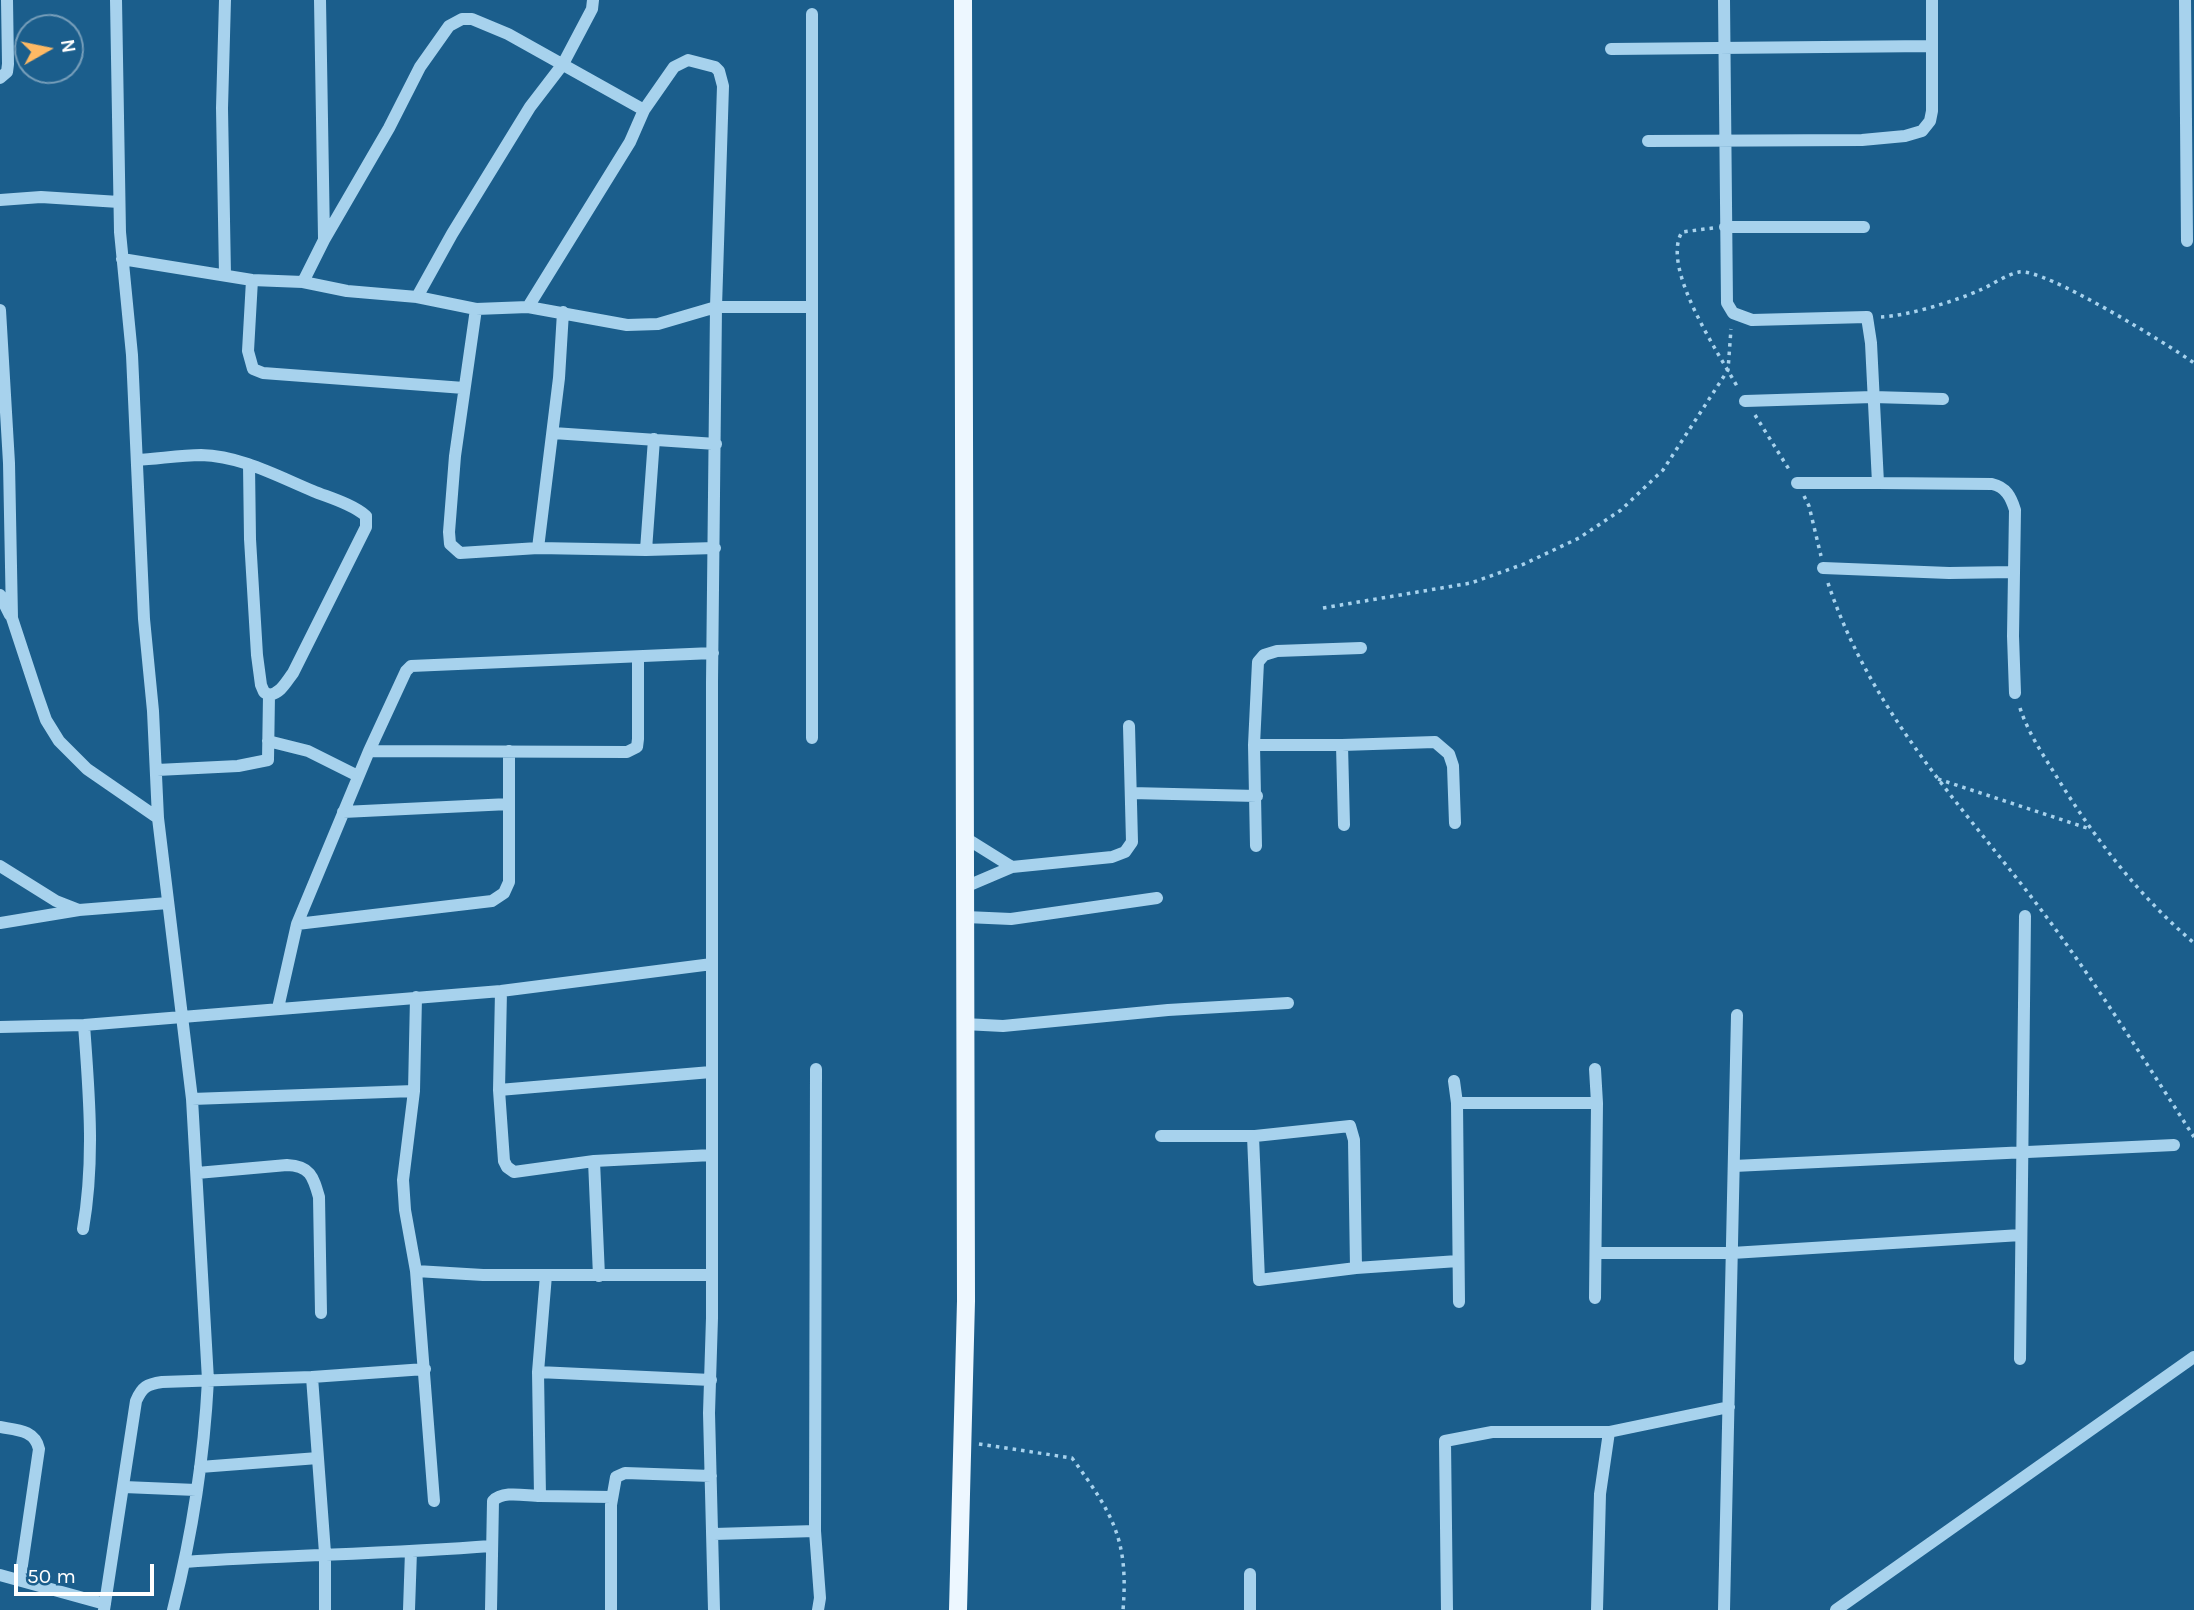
<!DOCTYPE html>
<style>
body{margin:0}
#map{position:relative;width:2194px;height:1610px;overflow:hidden;background:#1b5e8c;font-family:Karla,sans-serif}
canvas{display:block}
.north{position:absolute;left:14px;top:14px;width:70px;height:70px;box-sizing:border-box;background:#1b5e8c;border:2px solid #769eba;border-radius:50%;rotate:81deg;font-size:19px;font-weight:700;line-height:28px;text-align:center;color:#fff}
.north::after{content:'';display:block;margin:auto;width:24px;height:32px;background:#feb964;clip-path:polygon(50% 0,100% 100%,50% 72%,0 100%)}
.scale{position:absolute;left:14px;top:1564px;width:140px;height:32px;box-sizing:border-box;border:4px solid #fff;border-top:0;padding-left:9px;font-size:21px;line-height:24px;white-space:nowrap;color:#fff;-webkit-text-stroke:5px #1b5e8c;paint-order:stroke}
</style>
<div id="map">
<canvas width="2194" height="1610"></canvas>
<div class="north">N</div>
<div class="scale">50 m</div>
</div>
<script>
const ctx = document.querySelector('canvas').getContext('2d');
ctx.lineJoin = 'round';
function strokePath(path, color, width, dash) { ctx.strokeStyle = color; ctx.lineWidth = width; ctx.lineCap = dash ? 'butt' : 'round'; ctx.setLineDash(dash || []); ctx.stroke(path); }
strokePath(new Path2D(`
 M1713,228L1682,232C1660,268 1720,355 1738,388
 M1881,317C1907,316 1956,301 1980,290C1992,285 2005,275 2019,272C2043,267 2169,345 2194,363
 M1755,415L1790,471
 M1804,496L1809,506L1821,556
 M1828,583C1871,712 1959,802 2039,907C2095,981 2144,1060 2194,1137
 M1323,608L1471,583L1524,564L1579,538L1621,510L1663,470L1728,370L1731,329
 M2020,708C2028,733 2044,756 2058,779C2096,840 2139,896 2194,943
 M1938,779L2087,828
 M979,1444L1072,1458C1112,1513 1129,1539 1123,1610`), '#a7d2ed', 3.5, [3.5, 5]);
strokePath(new Path2D(`
 M116,0L120,232L132,355L144,619L153,711L158,818L192,1099L208,1380C204,1458 192,1535 173,1610
 M225,0L222,108L225,275
 M320,0L324,238
 M1724,0L1727,303L1733,313L1752,320L1867,317L1871,343L1878,483L1992,484C2006,487 2011,497 2015,510L2013,636L2015,693
 M2185,0L2187,241
 M812,14V738
 M1611,49L1932,46
 M0,78L7,72L8,64L7,0
 M1648,141L1862,140L1905,136L1922,131L1930,121L1932,111V0
 M0,200L41,197L119,202
 M1725,227H1864
 M122,259L252,280L303,282L347,291L417,297L476,309L528,307L627,325L658,324L716,307H812
 M252,280L248,351L253,369L263,373L464,388
 M303,282L324,240L389,128L420,67L449,26L462,19H472L508,34L644,110
 M417,297L452,234L530,107L563,64L592,9L593,0
 M528,307L630,142L644,110L674,67L688,60L715,67L719,71L723,86L716,307L712,682V1318L709,1413L714,1610
 M476,309L455,456L449,532L450,544L460,553L538,548L559,378L563,312
 M0,310L9,463L12,618L37,694L46,720L59,741L87,769L158,818
 M1745,401L1873,397L1943,399
 M553,433L716,444
 M137,460C158,459 180,455 201,455C241,456 277,476 313,491C330,498 352,504 366,516V527L293,673C286,682 281,693 269,695L264,692L261,685L257,655L250,539L249,465
 M1797,483H1878
 M538,548L646,550L654,439
 M646,550L715,548
 M1823,568L1949,573L2014,572
 M0,595L10,615
 M268,741L308,751L358,776
 M1254,745H1342L1435,742L1449,754L1453,766L1455,823
 M1342,745L1344,825
 M369,751L627,752L637,747L638,739V657
 M157,770L238,766L268,760L269,695
 M1131,793L1257,796
 M343,812L509,804
 M964,837L1012,867
 M1256,846L1254,745L1258,662L1264,655L1277,651L1361,648
 M0,866L56,901L79,910L168,903
 M965,887L1012,867L1112,857L1125,852L1132,842L1129,726
 M966,917L1011,919L1157,898
 M0,923L79,910
 M297,924L369,751L406,671L411,666L713,653
 M501,991L499,1090L504,1161L507,1167L514,1172L594,1161L712,1155
 M416,997L414,1091L403,1180L405,1210L416,1271L483,1275H712
 M278,1008L297,924L492,901L504,893L509,882V751
 M964,1024L1003,1026L1168,1010L1288,1003
 M0,1027L84,1025L501,991L712,964
 M816,1069L815,1531L820,1598L818,1610
 M1595,1069L1597,1103L1595,1298
 M1454,1081L1457,1103L1459,1302
 M499,1090L711,1072
 M192,1099L414,1091
 M1457,1103H1597
 M1161,1136H1255L1350,1126L1354,1140L1356,1268
 M1253,1136L1259,1280L1356,1268L1458,1261
 M594,1161L599,1276
 M1734,1166L2174,1145
 M197,1173L287,1165C310,1166 313,1176 319,1197L321,1313
 M83,1229C95,1160 89,1093 84,1025
 M1597,1253H1732L2021,1235
 M416,1271L434,1501
 M546,1275L538,1372L711,1380
 M2020,1359L2025,916
 M538,1372L540,1496L612,1497
 M312,1377L325,1553V1610
 M0,1427C17,1430 35,1430 39,1449L20,1579
 M1609,1432L1729,1407
 M200,1467L318,1458
 M124,1487L196,1490
 M714,1534L815,1531
 M185,1562C287,1555 389,1554 491,1546
 M0,1575L105,1604
 M104,1610L136,1401C142,1387 147,1384 162,1382L312,1377L425,1369
 M409,1610L411,1551
 M491,1610L493,1501C503,1490 526,1496 540,1496
 M611,1610V1505L616,1477L625,1473L711,1476
 M1250,1610V1574
 M1447,1610L1445,1441L1492,1432H1609L1600,1494L1597,1610
 M1724,1610L1737,1015
 M1836,1610L2194,1357`), '#a7d2ed', 12);
strokePath(new Path2D(`
 M958,1610L966,1301L963,0`), '#edf7ff', 18);
</script>
